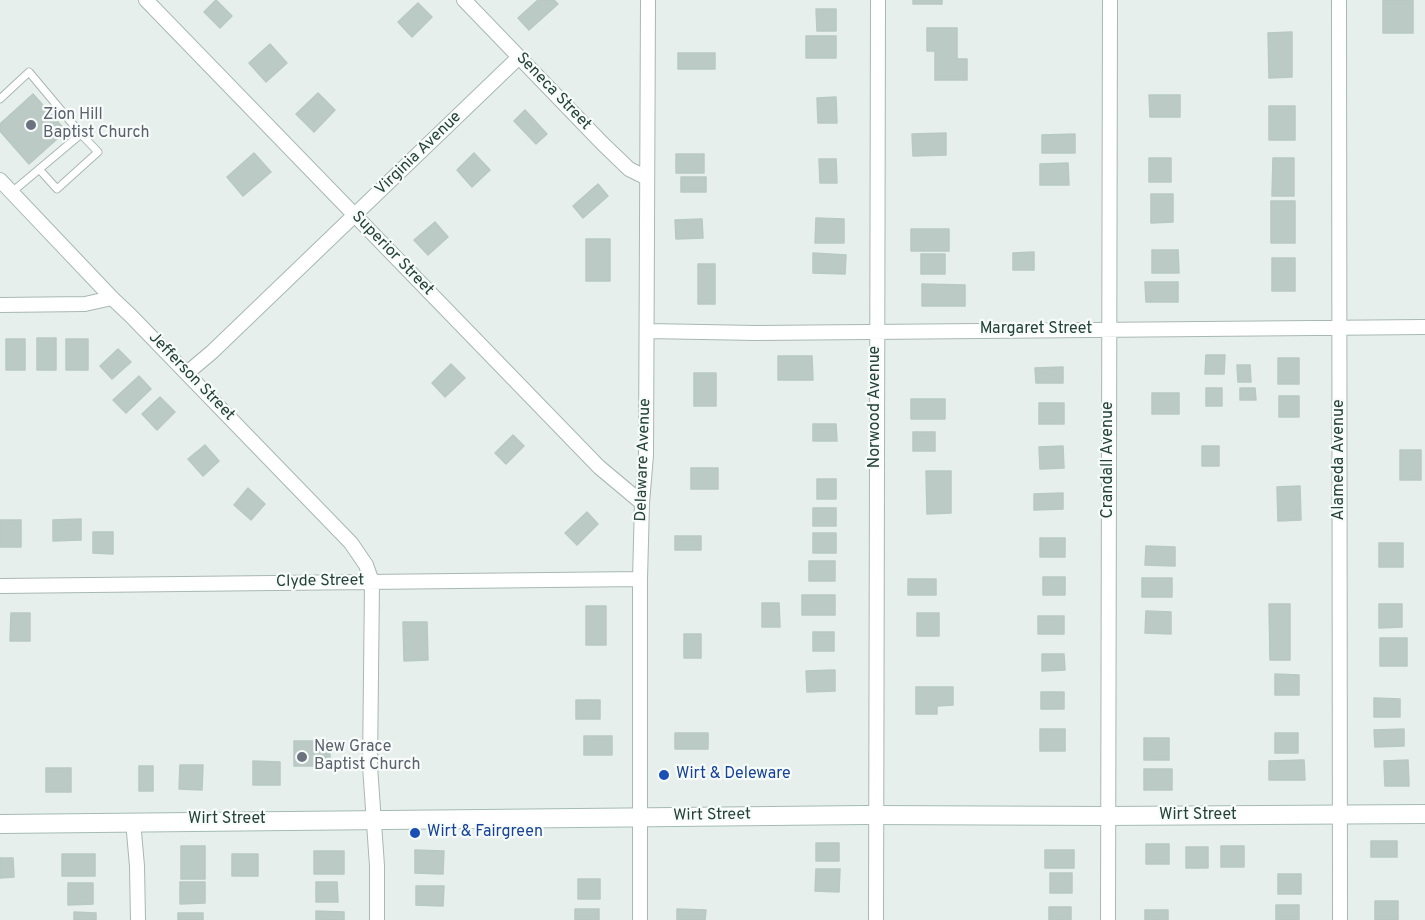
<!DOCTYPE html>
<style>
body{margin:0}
canvas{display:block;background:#e6efeb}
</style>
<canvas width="1425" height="920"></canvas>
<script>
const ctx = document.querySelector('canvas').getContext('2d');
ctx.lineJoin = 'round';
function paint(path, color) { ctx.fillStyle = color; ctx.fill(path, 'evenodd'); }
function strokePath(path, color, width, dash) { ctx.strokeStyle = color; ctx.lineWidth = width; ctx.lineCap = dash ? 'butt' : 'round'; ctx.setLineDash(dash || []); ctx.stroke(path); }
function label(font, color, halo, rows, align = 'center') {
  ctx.font = font + ' Overpass,sans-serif'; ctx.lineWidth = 4.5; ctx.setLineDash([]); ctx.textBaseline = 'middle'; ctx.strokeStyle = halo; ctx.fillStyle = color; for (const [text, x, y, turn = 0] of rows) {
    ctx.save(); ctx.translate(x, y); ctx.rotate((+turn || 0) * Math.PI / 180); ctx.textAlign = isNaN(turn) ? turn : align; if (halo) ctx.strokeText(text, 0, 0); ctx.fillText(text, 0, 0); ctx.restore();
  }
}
const building = new Path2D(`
 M216,0L232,16L220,28L204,12Z
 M538,0H554L558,4L529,30L518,18Z
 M913,0H942V4H913Z
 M1383,0H1413V33H1383Z
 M418,3L432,17L412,37L398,22Z
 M816,9H836V31H817Z
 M927,28H957V59H967V80H935V51H927Z
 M1292,32V77L1269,78L1268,33Z
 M806,36H836V58H806Z
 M270,44L287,63L266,82L249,63Z
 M678,53H715V69H678Z
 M318,93L335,110L314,132L296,114Z
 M33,94L66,131L29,164L0,131V124Z
 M1149,95H1180V117H1150Z
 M836,97L837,123H818L817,98Z
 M1269,106H1295V140H1269Z
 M525,110L547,134L536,144L514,121Z
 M946,133V155L913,156L912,134Z
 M1075,134V153H1042V135Z
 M254,153L271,172L243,196L227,177Z
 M474,153L490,170L472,187L457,170Z
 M676,154H704V173H676Z
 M1149,158H1171V182H1149Z
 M1273,158H1294V196H1272Z
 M819,159H836L837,183H820Z
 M1068,163L1069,185H1040V164Z
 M681,177H706V192H681Z
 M598,184L608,196L583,218L573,206Z
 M1151,194H1173V222L1151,223Z
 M1271,201H1295V243H1271Z
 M816,218L844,219V243H815Z
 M702,219L703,238L676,239L675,220Z
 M435,222L448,237L428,255L414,240Z
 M911,229H949V251H911Z
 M586,239H610V281H586Z
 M1152,250H1178L1179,273H1152Z
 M1034,252V270H1013V253Z
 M813,253L846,255L845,274L813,273Z
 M921,254H945V274H921Z
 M1272,258H1295V291H1272Z
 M698,264H715V304H698Z
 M1145,282H1178V302H1146Z
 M922,284L965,285V306H922Z
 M37,338H56V370H37Z
 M6,339H25V370H6Z
 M66,339H88V370H66Z
 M118,349L131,362L112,379L100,366Z
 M1206,355H1225L1224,374H1205Z
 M778,356H812L813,380H778Z
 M1278,358H1299V384H1278Z
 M451,364L465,378L445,397L432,383Z
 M1237,365H1250L1251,382H1238Z
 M1063,367V383H1036L1035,368Z
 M694,373H716V406H694Z
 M139,376L151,389L126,413L113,400Z
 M1206,388H1222V406H1206Z
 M1240,388H1255L1256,400H1240Z
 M1152,393H1179V414H1152Z
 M1279,396H1299V417H1279Z
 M160,397L175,412L157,430L142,414Z
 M911,399H945V419H911Z
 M1039,403H1064V424H1039Z
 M813,424H836L837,441H813Z
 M913,432H935V451H913Z
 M513,435L524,446L506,464L495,453Z
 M205,445L219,461L203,476L188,459Z
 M1063,446L1064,468L1040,469L1039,447Z
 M1202,446H1219V466H1202Z
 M1400,450H1421V480H1400Z
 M691,468H718V489H691Z
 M926,471H951V513L927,514Z
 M817,479H836V499H817Z
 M1300,486L1301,520L1278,521L1277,487Z
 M248,488L265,504L251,520L234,505Z
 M1063,493V509L1034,510V494Z
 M813,508H836V526H813Z
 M587,512L598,524L577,545L565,533Z
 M81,519V540L53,541V520Z
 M0,520H21V547H0Z
 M93,532H113V554L93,553Z
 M813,533H836V553H813Z
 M675,536H701V550H675Z
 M1040,538H1065V557H1040Z
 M1379,543H1403V567H1379Z
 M1146,546L1175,547V566L1145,565Z
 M809,561H835V581H809Z
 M1043,577H1065V595H1043Z
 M1142,578H1172V597H1142Z
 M908,579H936V595H908Z
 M802,595H835V615H802Z
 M762,603H779L780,627H762Z
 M1269,604H1290V660H1270Z
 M1379,604H1402V627L1379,628Z
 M586,606H606V645H586Z
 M1146,611L1171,612V634L1145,633Z
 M11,613H30V641H10Z
 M917,613H939V636H917Z
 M1038,616H1064V634H1038Z
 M403,622H427L428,660L404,661Z
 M813,632H834V651H813Z
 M684,634H701V658H684Z
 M1380,638H1407V666H1380Z
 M1042,654H1064L1065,670L1042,671Z
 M835,670V691L807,692L806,671Z
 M1275,674L1299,675V695H1275Z
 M916,687H953V705L937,706V714H916Z
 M1041,692H1064V709H1041Z
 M1374,698L1400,699V717H1374Z
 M576,700H600V719H576Z
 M1040,729H1065V751H1040Z
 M1404,729V746L1375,747L1374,730Z
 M675,733H708V749H675Z
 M1275,733H1298V753H1275Z
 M584,736H612V755H584Z
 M1144,738H1169V760H1144Z
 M294,741H330V766H294Z
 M1304,760L1305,780H1269V761Z
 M1408,760L1409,786H1385L1384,761Z
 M253,761L280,762V785H253Z
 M180,765H203L202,790L179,789Z
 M139,766H153V791H139Z
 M46,768H71V792H46Z
 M1144,769H1172V790H1144Z
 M1371,841H1397V857H1371Z
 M816,843H839V861H816Z
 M1146,844H1169V864H1146Z
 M181,846H205V879H181Z
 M1221,846H1244V867H1221Z
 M1186,847H1208V868H1186Z
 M415,850L444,851L443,874L415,873Z
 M1045,850H1074V868H1045Z
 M314,851H344V874H314Z
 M62,854H95V876H62Z
 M232,854H258V876H232Z
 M0,858H13L14,877L0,878Z
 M816,869H840L839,892L815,891Z
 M1050,873H1072V893H1050Z
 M1278,874H1301V894H1278Z
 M578,879H600V899H578Z
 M180,882H205V903L180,904Z
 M316,882H337L338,902H316Z
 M68,883H93V904L68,905Z
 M416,886H444L443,906L416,905Z
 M1375,901H1398V920H1375Z
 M1276,905H1299V920H1276Z
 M1049,907H1071V920H1049Z
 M575,909H599V920H575Z
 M677,909L706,910L705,920H677Z
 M1145,910H1168V920H1145Z
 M316,911L344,912V920H316Z
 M74,912L96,913V920H74Z
 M178,913H203V920H178Z`);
paint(building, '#bbcac4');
strokePath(building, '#b8c9c2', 1.5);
const service = new Path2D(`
 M0,99L29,72L81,134L12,192
 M39,169L57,189L98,152L81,134`);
const minor = new Path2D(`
 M146,0L599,467L642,503
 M464,0L602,143L629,169L647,178
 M1339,0L1340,920
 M0,180L112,298L131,316L351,543L366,565L372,582L370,766L377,866V920
 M0,305L85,304L112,298
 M647,331L757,333L1425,327
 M187,373L212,352L518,58
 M0,586L640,579
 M133,821L137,866L138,920
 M640,920V579L642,503L646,455L648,0
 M876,920L878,0
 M1108,920L1110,0`);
const secondary = new Path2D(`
 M0,824L867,815L1107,816L1425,814`);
strokePath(service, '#a8b8b2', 9);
strokePath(minor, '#a8b8b2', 16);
strokePath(secondary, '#a4bbb3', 20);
strokePath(service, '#fff', 7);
strokePath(minor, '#fff', 14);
strokePath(secondary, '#fff', 18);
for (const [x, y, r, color] of [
 [31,125,6,"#6b7280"],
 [302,757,6,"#6b7280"],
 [664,775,6,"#1a4fb4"],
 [415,833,6,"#1a4fb4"]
]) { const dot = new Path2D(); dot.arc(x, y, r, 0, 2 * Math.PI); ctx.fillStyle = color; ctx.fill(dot); strokePath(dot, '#f7fbf9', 2); }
label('16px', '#24423a', '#f7fbf9', [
 ["Seneca Street",553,92,46],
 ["Virginia Avenue",419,154,-44],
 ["Superior Street",392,254,46],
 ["Margaret Street",1036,330],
 ["Jefferson Street",191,377,46],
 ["Norwood Avenue",876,407,-90],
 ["Delaware Avenue",644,460,-88],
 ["Crandall Avenue",1109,460,-90],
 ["Alameda Avenue",1340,460,-90],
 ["Clyde Street",320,582,-1],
 ["Wirt Street",712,816,-1],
 ["Wirt Street",1198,816],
 ["Wirt Street",227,820]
]);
label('16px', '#5b616d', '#f7fbf9', [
 ["Zion Hill",43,116],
 ["Baptist Church",43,134],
 ["New Grace",314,748],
 ["Baptist Church",314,766]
], 'left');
label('16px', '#164399', '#f7fbf9', [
 ["Wirt & Deleware",676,775],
 ["Wirt & Fairgreen",427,833]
], 'left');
</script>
